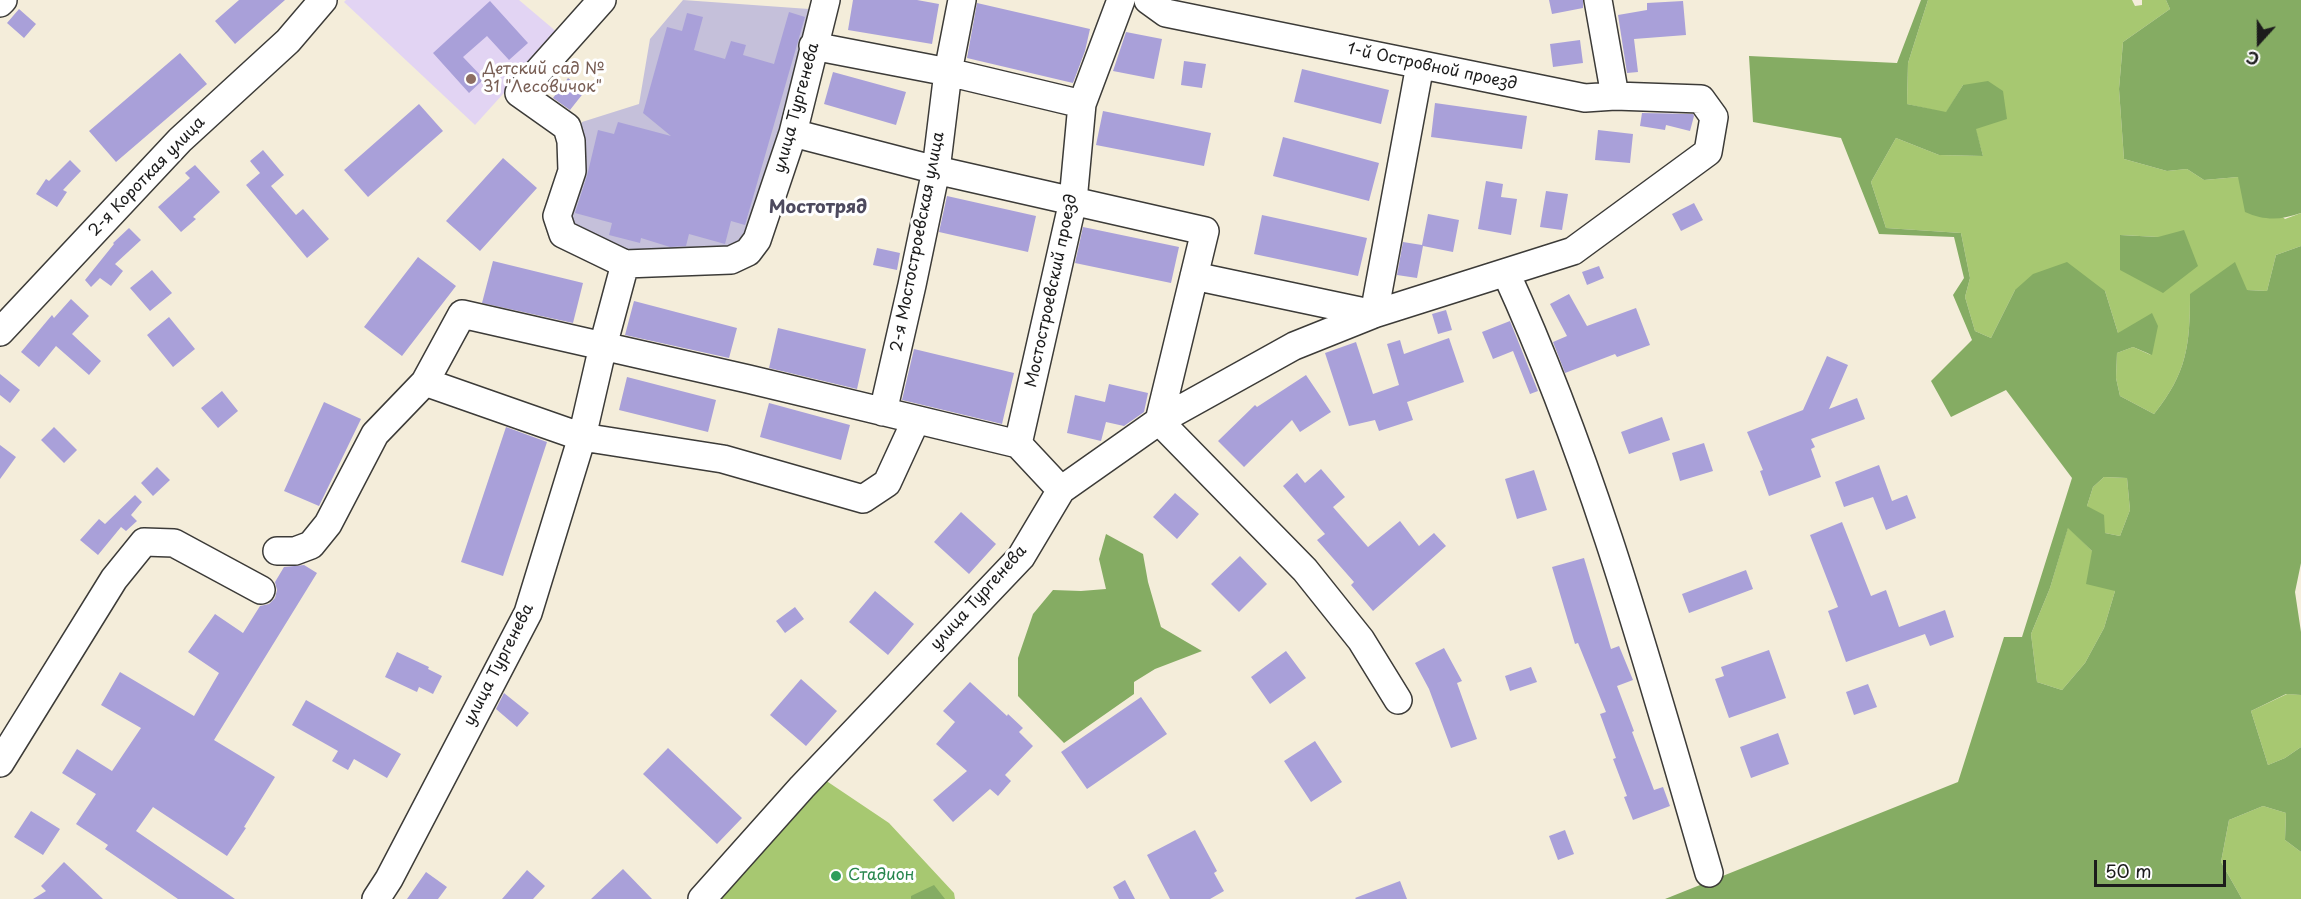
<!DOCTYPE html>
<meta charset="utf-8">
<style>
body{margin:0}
#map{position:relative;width:2301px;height:899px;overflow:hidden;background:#f4edda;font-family:"Playpen Sans",sans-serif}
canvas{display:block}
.north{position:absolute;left:2229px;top:12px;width:60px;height:60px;-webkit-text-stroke:4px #fff;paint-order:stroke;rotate:201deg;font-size:16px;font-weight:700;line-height:24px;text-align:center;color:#1c1c1c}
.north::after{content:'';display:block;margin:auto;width:21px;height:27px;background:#1c1c1c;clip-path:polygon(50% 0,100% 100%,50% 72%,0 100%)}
.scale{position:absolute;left:2094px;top:860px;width:132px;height:27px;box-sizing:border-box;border:3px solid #1c1c1c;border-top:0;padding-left:8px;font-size:18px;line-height:21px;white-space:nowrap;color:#1c1c1c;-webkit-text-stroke:4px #fff;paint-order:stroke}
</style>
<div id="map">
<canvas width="2301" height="899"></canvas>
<div class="north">С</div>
<div class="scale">50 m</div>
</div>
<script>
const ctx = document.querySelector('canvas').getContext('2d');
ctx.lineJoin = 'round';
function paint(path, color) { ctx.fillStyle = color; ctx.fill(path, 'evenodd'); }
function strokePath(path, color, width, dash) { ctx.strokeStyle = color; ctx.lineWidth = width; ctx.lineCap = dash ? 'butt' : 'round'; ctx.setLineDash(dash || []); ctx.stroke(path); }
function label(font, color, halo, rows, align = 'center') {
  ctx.font = font + ' "Playpen Sans",sans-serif'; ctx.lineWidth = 6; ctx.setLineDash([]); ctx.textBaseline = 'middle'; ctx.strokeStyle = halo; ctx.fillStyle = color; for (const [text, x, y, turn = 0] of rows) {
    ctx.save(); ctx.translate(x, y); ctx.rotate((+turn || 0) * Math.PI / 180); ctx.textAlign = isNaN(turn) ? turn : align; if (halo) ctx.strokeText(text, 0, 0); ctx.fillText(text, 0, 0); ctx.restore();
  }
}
paint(new Path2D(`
 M346,0H519L558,33L475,125L344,2Z`), '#e2d4f3');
paint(new Path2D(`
 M683,0L823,10L748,252L623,264L548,221L582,122L639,104L650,39Z`), '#c5c0da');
paint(new Path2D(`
 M1928,0H2132L2135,6L2142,5V0H2166L2170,9L2123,42L2119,89L2124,159L2167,171L2187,169L2204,180L2238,177L2285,219L2301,213V246L2276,255L2267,291L2247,290L2190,294C2190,345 2187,373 2154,414L2120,396L2116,378L2117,353L2133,347L2151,355L2118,333L2105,291L2015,290L1991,338L1975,331L1965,297L1970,278L1961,233L1886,228L1871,182L1896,138L1939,155L1983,156L1963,85L1946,113L1907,104L1908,63ZM2121,235L2158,237L2120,270Z
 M2104,477L2127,478L2130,510L2120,536L2105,533L2087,506L2093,487Z
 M2068,527L2092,551L2115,591L2104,628L2085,663L2062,690L2037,682L2031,634L2050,588Z
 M2287,694L2301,695V747L2285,758L2268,765L2251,711Z
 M822,778L889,823L954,893L955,899H714Z
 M2263,806L2286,813L2285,840L2301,852V899H2242L2221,862L2229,820Z`), '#a7c871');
paint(new Path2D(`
 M1921,0H1928L1908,63L1907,104L1946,112L1963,85L1988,81L2003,91L2007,119L1976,129L1983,156L1939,155L1896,138L1871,182L1886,228L1961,233L1970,278L1965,297L1975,331L1991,338L2015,290L2033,274L2067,262L2105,291L2118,333L2152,313L2158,326L2152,355L2133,347L2117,353L2116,378L2120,396L2154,414C2187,373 2190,345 2190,294L2235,262L2247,290L2267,291L2276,255L2301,246V563L2295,592L2301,632V695L2286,694L2251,711L2268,765L2285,758L2301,747V852L2285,840L2286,813L2263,806L2229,820L2221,862L2242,899H1665L1958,782L2004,637H2022L2072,478L2006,390L1951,417L1931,381L1972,340L1953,295L1964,278L1954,237L1879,234L1841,138L1753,122L1749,56L1897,63ZM2104,477L2127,478L2130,510L2120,536L2105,533L2104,515L2087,506L2093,487ZM2068,528L2092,551L2086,584L2115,591L2104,628L2085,663L2062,690L2037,682L2031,634L2050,588Z
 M2166,0H2301V213C2281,220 2265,221 2245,212L2238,177L2204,180L2187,169L2167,171L2124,159L2119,89L2123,42L2170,9Z
 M2184,230L2198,266L2163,293L2120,270V235L2158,237Z
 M1106,534L1143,554L1148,582L1161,627L1202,651L1155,669L1134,682V694L1064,743L1018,696V658L1033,614L1053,590L1081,591L1106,589L1099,559Z
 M934,885L945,899H911V896Z`), '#85ac63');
paint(new Path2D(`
 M239,0H285L235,44L215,21Z
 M853,0H917L939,4L932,44L848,30Z
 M1549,0H1583V8L1552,14Z
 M490,1L528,43L509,60L487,36L463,57L484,79L469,93L433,53Z
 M1683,1L1686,35L1634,39L1638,72L1627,73L1618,15L1647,10V3Z
 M977,3L1090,29L1085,51L1073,83L967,58Z
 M19,9L36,24L24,38L7,23Z
 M789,12L805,17L745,225L731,221L725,244L689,234L686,246L670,247L641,238L640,243L609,235L612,223L575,213L587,176L598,130L614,134L618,122L671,136L643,113L667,27L682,31L687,13L703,17L694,50L725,59L731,41L746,45L743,55L774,64Z
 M1126,32L1162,39L1154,79L1113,71Z
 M1580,40L1583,63L1553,67L1550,44Z
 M180,53L207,84L116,162L89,131Z
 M1184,61L1206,64L1202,88L1181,85Z
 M1302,69L1389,90L1381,124L1294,102Z
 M833,72L906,92L896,125L824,104Z
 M568,78L585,91L570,110L553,98Z
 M1435,103L1527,116L1522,149L1431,137Z
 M419,104L443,131L368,197L344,170Z
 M1103,111L1211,133L1204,166L1096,145Z
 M1642,113L1693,114L1694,116L1690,131L1666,125L1665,130L1640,126Z
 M1598,130L1633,134L1630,163L1595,160Z
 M1283,137L1379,163L1369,201L1273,176Z
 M263,150L284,175L271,186L296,215L303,209L329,239L307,258L246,185L260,173L250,161Z
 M503,158L537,188L480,251L446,221Z
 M70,160L81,171L63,190L67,192L57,207L36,194L46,179L49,181Z
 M195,165L220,192L193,217L196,219L181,232L158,207L190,178L185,173Z
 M1486,181L1503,184L1501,197L1517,199L1511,235L1478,229Z
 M1546,191L1568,194L1562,230L1540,227Z
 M947,196L1036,216L1028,252L939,232Z
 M1694,203L1703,220L1681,231L1672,214Z
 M1428,214L1459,220L1453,252L1423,246L1417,278L1397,275L1403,242L1422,245Z
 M1262,215L1367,238L1358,276L1254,254Z
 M1083,227L1179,247L1171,283L1075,263Z
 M129,228L141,240L115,264L123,271L111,286L100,278L91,287L85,280L114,244L113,243Z
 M877,248L900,253L897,270L873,265Z
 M418,257L456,286L402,356L364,327Z
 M493,261L583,283L573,323L482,303Z
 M1599,266L1604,278L1587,285L1582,272Z
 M152,270L172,293L150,311L130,288Z
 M1569,294L1587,326L1636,308L1650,345L1617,357L1615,354L1565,373L1553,342L1567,336L1550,304Z
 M71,299L89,316L72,334L101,361L89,375L56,346L39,367L21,352L52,315L54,318Z
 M634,301L737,328L729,358L625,335Z
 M1446,310L1452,330L1438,334L1432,314Z
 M169,317L195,349L173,367L147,335Z
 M1510,321L1538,391L1530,394L1513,351L1493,359L1482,332Z
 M778,328L866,349L857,389L769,368Z
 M1449,338L1464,382L1407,402L1413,420L1379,431L1375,420L1349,426L1325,353L1356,342L1373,394L1399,385L1387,344L1400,340L1404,354Z
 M914,349L1014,373L1002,424L902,400Z
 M1827,356L1848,365L1829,409L1857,398L1865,419L1811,439L1815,447L1811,449L1821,477L1769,496L1760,471L1763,470L1747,432L1803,410Z
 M0,374L20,390L10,403L0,395Z
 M1306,375L1331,412L1300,432L1292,420L1244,467L1218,441L1255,405L1257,407Z
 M627,377L716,400L708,432L619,410Z
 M1109,384L1148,393L1144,412L1124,426L1106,422L1101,441L1067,433L1075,395L1105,402Z
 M222,391L238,411L218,428L201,408Z
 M324,402L361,419L319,506L284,491Z
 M769,403L850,425L841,460L760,437Z
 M1662,417L1670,440L1629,454L1621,432Z
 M54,427L77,450L64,463L41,440Z
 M506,427L547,442L503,576L461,562Z
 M1704,443L1713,471L1680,481L1672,453Z
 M0,445L16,457L0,479Z
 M1879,465L1892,501L1907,495L1916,518L1886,530L1873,497L1844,507L1835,482Z
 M157,467L170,480L153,496L141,483Z
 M1321,469L1345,497L1333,507L1368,547L1400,521L1419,546L1434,533L1446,546L1373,611L1351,585L1354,582L1317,540L1325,534L1283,486L1297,473L1305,483Z
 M1534,470L1547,510L1517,519L1505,479Z
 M1175,493L1199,514L1177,539L1153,517Z
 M135,495L142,502L131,515L137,521L126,531L121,527L98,555L80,540L99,519L105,524Z
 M961,512L996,544L969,574L934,542Z
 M1842,522L1871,596L1886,590L1899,627L1945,610L1954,637L1930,646L1925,634L1846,662L1828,611L1838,607L1810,535Z
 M1240,556L1267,584L1239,612L1211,584Z
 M1584,558L1611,649L1619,646L1633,680L1617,686L1634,731L1632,732L1654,790L1663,787L1670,806L1633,820L1624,797L1627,796L1613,759L1616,758L1600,714L1606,712L1578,643L1575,644L1552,567Z
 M304,565L317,573L214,740L275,777L244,827L246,828L227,856L153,807L136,831L235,899H178L105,849L108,845L76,824L96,794L62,773L77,749L112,771L141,728L101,705L120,672L194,716L219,673L188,652L215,614L243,633L260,606L269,604L275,598L277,590L275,582L284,567Z
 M1746,570L1753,589L1689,613L1682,594Z
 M875,591L914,624L888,655L849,622Z
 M795,607L804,619L785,633L776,621Z
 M1444,648L1462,681L1457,683L1477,739L1451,748L1429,689L1415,663Z
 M1769,650L1786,698L1729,718L1715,679L1724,676L1721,667Z
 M1286,651L1306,678L1270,704L1251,677Z
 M397,652L429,667L428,669L442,676L433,694L419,687L417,692L385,677Z
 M1531,667L1537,682L1510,691L1505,676Z
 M801,679L837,711L806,746L770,715Z
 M970,682L1007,716L1008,714L1023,728L1019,732L1033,746L1005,775L1011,781L998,796L990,789L953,822L933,800L967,771L936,744L955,722L943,711Z
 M1868,684L1877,707L1854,715L1846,692Z
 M504,693L529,713L517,727L496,709Z
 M1141,697L1167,734L1087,789L1061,752Z
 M306,700L401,754L387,778L354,759L348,770L332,761L338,751L292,725Z
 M1778,733L1789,764L1751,778L1740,747Z
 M1315,741L1342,782L1311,802L1284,761Z
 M668,748L742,818L717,844L643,774Z
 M31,811L60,829L43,855L14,837Z
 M1195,830L1217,871L1214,873L1224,891L1210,899H1170L1147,855Z
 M1565,830L1574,854L1558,860L1549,836Z
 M64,862L103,899H33L46,891L41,886Z
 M623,869L652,899H591Z
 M527,870L545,886L533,899H502Z
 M426,872L447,887L438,899H407Z
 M1125,880L1135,899H1119L1113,887Z
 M1400,881L1407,899H1356L1355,898Z`), '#a9a0d9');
const minor = new Path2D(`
 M602,0L519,93L567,127L571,141L572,171L557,216L563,234L625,264
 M1598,0L1615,96
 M0,3L3,0
 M813,46L948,72L1082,104
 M793,133L936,170L1205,231L1159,421L1305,570L1361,640L1398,700
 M1506,273C1594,465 1650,671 1709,873
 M1194,276L1374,314L1420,65
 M0,332L180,140L288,41L323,0
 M425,382L462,314L748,379L1018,444L1061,490L1021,557L802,787L702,899
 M883,412L912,285L936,170L948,72L962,0
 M1018,444L1073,201L1082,104L1121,0
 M1061,490L1159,421L1294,346L1374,314L1573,251L1708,152L1714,117L1701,99L1615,96L1585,98L1166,13L1148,0
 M277,551H295L311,545L328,524L375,434L425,382L582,437L723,459L863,499L887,483L916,420
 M0,763L114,579L144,542L174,543L261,590
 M376,899L389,879L528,613L582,437L603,346L625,264L731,260L748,252L757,240L793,133L826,0`);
strokePath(minor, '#3c3b38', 30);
strokePath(minor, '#fff', 27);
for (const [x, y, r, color] of [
 [471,79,6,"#8d6e63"],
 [836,876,6,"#2e9e5b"]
]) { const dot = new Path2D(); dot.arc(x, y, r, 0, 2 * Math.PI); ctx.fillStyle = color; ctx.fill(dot); strokePath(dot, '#fff', 2); }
label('16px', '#1c1c1c', '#fff', [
 ["1-й Островной проезд",1432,67,12],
 ["улица Тургенева",797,108,-75],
 ["2-я Короткая улица",147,177,-46],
 ["2-я Мостостроевская улица",918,242,-79],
 ["Мостостроевский проезд",1052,291,-78],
 ["улица Тургенева",979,598,-48],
 ["улица Тургенева",499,665,-63]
]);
label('16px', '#785e54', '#fff', [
 ["Детский сад №",483,70],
 ["31 \"Лесовичок\"",483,88]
], 'left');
label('16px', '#27864d', '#fff', [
 ["Стадион",848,876]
], 'left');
label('bold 18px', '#4d4a5e', '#fff', [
 ["Мостотряд",818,208]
]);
</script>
